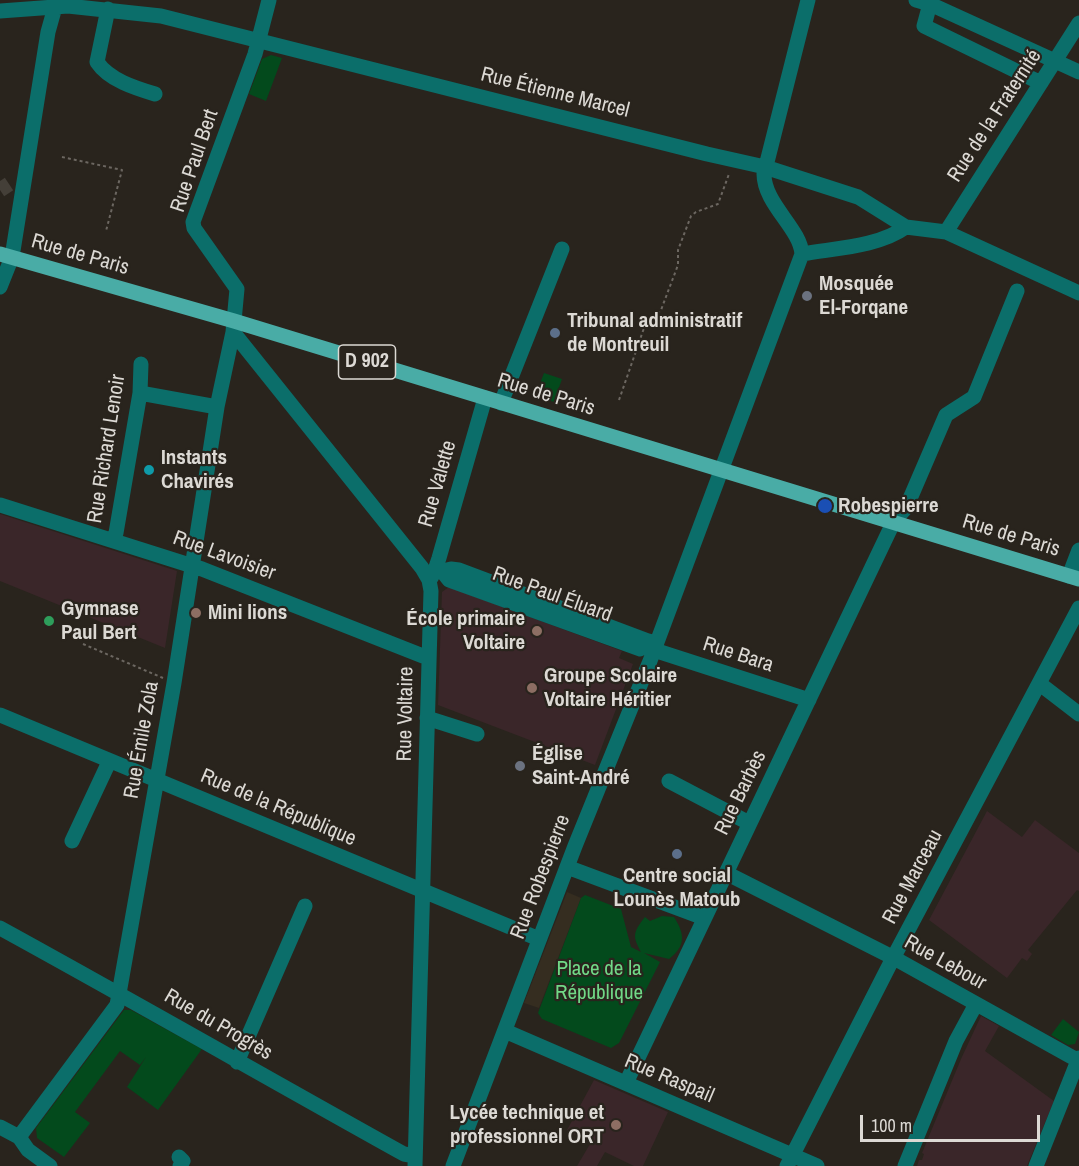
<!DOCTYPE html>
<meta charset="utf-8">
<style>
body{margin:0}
#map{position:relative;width:1079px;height:1166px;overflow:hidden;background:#29241d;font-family:"Archivo Narrow",sans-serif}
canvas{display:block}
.scale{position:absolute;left:860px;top:1115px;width:180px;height:27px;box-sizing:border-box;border:3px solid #dcd9d4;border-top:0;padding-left:8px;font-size:18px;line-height:21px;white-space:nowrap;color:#dcd9d4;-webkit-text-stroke:4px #29241d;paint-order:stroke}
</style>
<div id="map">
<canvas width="1079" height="1166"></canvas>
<div class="scale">100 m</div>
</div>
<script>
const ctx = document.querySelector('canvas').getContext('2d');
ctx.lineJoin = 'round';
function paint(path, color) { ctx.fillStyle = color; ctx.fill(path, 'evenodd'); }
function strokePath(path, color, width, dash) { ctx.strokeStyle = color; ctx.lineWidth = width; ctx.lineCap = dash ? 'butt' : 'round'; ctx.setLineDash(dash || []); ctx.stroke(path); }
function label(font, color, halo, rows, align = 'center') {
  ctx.font = font + ' "Archivo Narrow",sans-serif'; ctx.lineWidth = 4.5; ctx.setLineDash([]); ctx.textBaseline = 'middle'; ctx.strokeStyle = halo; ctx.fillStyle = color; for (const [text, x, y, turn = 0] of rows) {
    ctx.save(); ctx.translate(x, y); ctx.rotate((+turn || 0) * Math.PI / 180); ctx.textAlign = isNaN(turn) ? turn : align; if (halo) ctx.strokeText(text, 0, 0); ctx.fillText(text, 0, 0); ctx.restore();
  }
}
paint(new Path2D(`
 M567,892L581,898L539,1008L524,1003Z`), '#352d20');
paint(new Path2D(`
 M0,514L177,571L165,648L0,581Z
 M449,587L622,651L619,658L633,664L595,765L438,705L442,592Z
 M987,811L1022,837L1035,820L1079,853V891L1077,890L1028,950L1032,954L1027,961L1022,958L1007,978L929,920Z
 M981,1016L999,1026L985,1051L1054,1101L1027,1166H917L919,1160H922L924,1154L922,1153L961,1059Z
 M594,1080L668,1112L643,1166H634L605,1152L597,1166H577L590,1144L567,1130Z`), '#3a2629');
paint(new Path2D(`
 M271,55L282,58L266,101L249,94L262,59Z
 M544,373L562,379L554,402L535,396Z
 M585,895L621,909L631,947L641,952C633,937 632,933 645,917L650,921L662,916L674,917C685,934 686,946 669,959L644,953L660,962L619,1043L611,1048L542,1019L538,1013L581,898Z
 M124,1010H131L202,1049L158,1110L127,1087L146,1057L140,1065L120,1051L75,1112L90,1123L64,1157L37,1138L36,1128Z
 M1063,1019L1079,1032L1075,1044L1068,1045L1051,1035Z`), '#034a1c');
strokePath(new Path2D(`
 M0,190L9,184`), '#443f38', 15, [15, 8]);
strokePath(new Path2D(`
 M62,157L122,170L106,231
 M619,400L644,328L661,310L678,265V250L691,216L696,212L718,204L729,174
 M83,644L163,678`), '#6c6761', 2, [3, 3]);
strokePath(new Path2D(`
 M916,0L930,4L1079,72
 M931,0L924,26L1041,83
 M108,9L97,62C109,80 135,88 155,94
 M0,11L68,6L161,16L707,154L765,167L858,197L906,227L946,232L1079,293
 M946,232L1079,23
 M802,254C800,228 764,204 764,174L808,0
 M802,254C835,248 878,247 906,227
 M0,287L12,257L48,32L57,0
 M233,332L422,568L429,580L431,591L415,1166
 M140,393L217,407
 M501,403L562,249
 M0,505L202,569L428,658
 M112,540L116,533L140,393L141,364
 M442,571L449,580L640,649L649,641
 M434,573L451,569L459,570L656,644
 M1069,576L1079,550
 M431,578L434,573L439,558L485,398
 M654,650L809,700
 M1040,684L1079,714
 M0,715L539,939
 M427,718L477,734
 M669,781L749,823
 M72,841L109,762
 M567,867L704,918
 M726,873L894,958L1079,1061
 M0,928C135,1002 269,1079 404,1154L415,1156
 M505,1031L817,1166
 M237,1062L305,906
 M626,1083L894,521L906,508L946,415L974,397L1017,291
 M0,1127L19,1137L28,1150L50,1166
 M19,1137L117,1005L174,683L217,407L233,332L237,289L194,228L193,222L255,54L269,0
 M179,1157L183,1161L180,1166
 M453,1166L575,846L650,661L802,254
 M787,1166L890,964L1079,608
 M905,1166L956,1041L976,1004
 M1036,1166L1079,1058`), '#0b6e6a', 15);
strokePath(new Path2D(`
 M0,254L234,321L1079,579`), '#49aca6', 15);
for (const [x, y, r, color] of [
 [807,296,6,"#6b7280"],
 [555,333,6,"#5c6f8a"],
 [149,470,6,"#0f9aa8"],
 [825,506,8,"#1a4fb4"],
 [196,613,6,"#8d6e63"],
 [49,621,6,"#2e9e5b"],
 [537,631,6,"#8d6e63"],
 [532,688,6,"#8d6e63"],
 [520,766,6,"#6b7280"],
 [677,854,6,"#5c6f8a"],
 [616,1125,6,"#8d6e63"]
]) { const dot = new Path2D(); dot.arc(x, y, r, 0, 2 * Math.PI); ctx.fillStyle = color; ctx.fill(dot); strokePath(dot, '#29241d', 2); }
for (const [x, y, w] of [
 [367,362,57]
]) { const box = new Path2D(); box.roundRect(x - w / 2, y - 17, w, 34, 4.5); ctx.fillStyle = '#29241d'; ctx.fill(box); strokePath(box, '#dcd9d4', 1.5); }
label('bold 20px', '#dcd9d4', null, [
 ["D 902",367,362]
]);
label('21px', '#dcd9d4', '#29241d', [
 ["Rue Étienne Marcel",555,93,14],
 ["Rue de la Fraternité",995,116,-57],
 ["Rue Paul Bert",195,161,-71],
 ["Rue de Paris",80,255,16],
 ["Rue de Paris",546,395,17],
 ["Rue Richard Lenoir",107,449,-81],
 ["Rue Valette",438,484,-74],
 ["Rue de Paris",1011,536,17],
 ["Rue Lavoisier",224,556,20],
 ["Rue Paul Éluard",552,595,20],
 ["Rue Bara",738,655,18],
 ["Rue Voltaire",406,714,-89],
 ["Rue Émile Zola",142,740,-80],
 ["Rue Barbès",741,793,-64],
 ["Rue de la République",278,808,23],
 ["Rue Robespierre",541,877,-69],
 ["Rue Marceau",913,877,-62],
 ["Rue Lebour",945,963,29],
 ["Rue du Progrès",218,1025,30],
 ["Rue Raspail",669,1079,23]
]);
label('bold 21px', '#dcd9d4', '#29241d', [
 ["Mosquée",819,284],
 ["El-Forqane",819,308],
 ["Tribunal administratif",567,321],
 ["de Montreuil",567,345],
 ["Instants",161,458],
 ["Chavirés",161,482],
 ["Robespierre",838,506],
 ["Gymnase",61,609],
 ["Paul Bert",61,633],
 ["Mini lions",208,613],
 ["École primaire",525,619,"right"],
 ["Voltaire",525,643,"right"],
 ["Groupe Scolaire",544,676],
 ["Voltaire Héritier",544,700],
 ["Église",532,754],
 ["Saint-André",532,778],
 ["Centre social",677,876,"center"],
 ["Lounès Matoub",677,900,"center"],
 ["Lycée technique et",604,1113,"right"],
 ["professionnel ORT",604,1137,"right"]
], 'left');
label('21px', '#71d987', '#29241d', [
 ["Place de la",599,969],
 ["République",599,993]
]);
</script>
